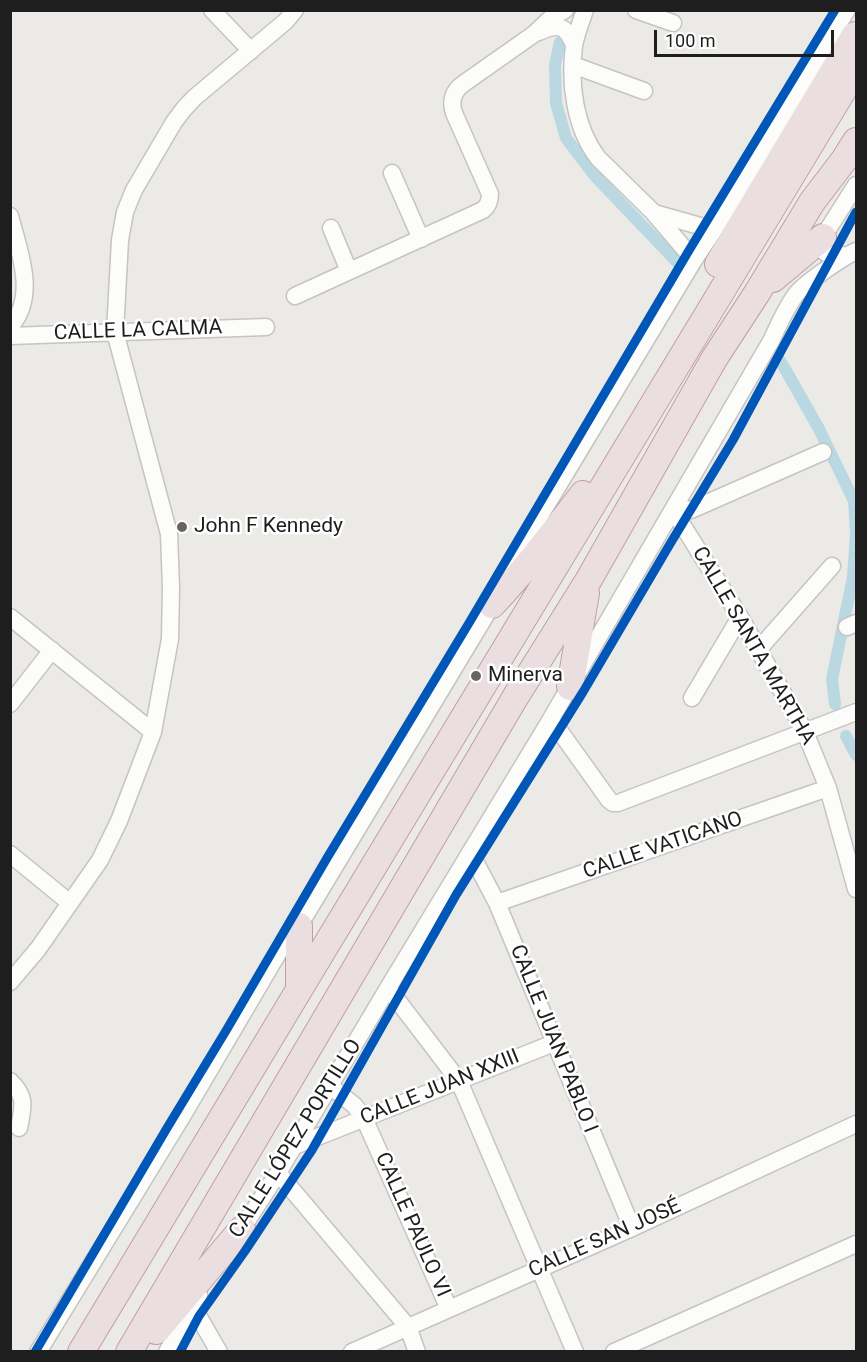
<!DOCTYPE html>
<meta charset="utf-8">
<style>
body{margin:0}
#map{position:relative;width:867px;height:1362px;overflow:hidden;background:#eceae7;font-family:Roboto,sans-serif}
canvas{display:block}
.frame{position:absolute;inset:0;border:12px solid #1e1e1e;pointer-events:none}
.scale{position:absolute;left:654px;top:30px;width:180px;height:27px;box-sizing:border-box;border:3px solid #1e1e1e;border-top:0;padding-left:8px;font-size:18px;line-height:21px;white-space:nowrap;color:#1e1e1e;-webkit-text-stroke:4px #fff;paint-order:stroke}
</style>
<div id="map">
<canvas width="867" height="1362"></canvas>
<div class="frame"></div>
<div class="scale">100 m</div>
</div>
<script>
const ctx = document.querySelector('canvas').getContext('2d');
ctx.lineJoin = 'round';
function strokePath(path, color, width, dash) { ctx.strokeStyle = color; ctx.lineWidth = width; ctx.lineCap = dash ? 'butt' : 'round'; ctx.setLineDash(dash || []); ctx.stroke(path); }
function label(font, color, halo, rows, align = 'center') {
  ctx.font = font + ' Roboto,sans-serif'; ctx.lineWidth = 5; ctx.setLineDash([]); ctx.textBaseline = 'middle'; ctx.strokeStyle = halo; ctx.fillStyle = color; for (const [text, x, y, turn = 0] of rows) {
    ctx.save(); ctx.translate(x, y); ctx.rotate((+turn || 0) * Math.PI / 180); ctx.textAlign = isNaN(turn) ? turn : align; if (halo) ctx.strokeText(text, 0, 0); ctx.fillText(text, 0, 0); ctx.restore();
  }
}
strokePath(new Path2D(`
 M560,42L555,65L556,103L566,138L594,175L679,264
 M779,360L784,367L819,429L854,501L856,534L853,577L832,679L835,704
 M846,736L856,755`), '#b9d8e1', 12);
const minor = new Path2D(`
 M212,10L251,51
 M585,10C581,22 576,34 574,46C569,84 575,128 598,158L653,212L694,260
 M636,10L673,23
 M539,32C558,23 566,25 574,45
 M573,65L644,91
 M392,173L421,239
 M654,213L714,230
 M10,216C19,251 38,296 10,327
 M331,228L349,271
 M847,255C833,256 817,257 823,237L856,185
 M295,296L483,210C488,206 490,201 490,194L454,113C450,101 453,91 463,84L534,34L553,16L565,10
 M10,336L266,327
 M675,507L691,510L823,452
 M673,510L740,617L805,732L828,788L856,889
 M10,617L153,732
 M847,627L856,623
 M758,650L832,566
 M692,698L740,617
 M10,704L52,650
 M551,719L609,800L613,803H618L856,712
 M470,852L497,903L632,1228
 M10,854L70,903
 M497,903L828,788
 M10,982L38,949L100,860L119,821L153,732L170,639L171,588L169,534L115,332L120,240L125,212L134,190L174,122L183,110L194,98L286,21L295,10
 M388,988L459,1081L575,1352
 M10,1081C27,1097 23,1107 19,1128
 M330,1086L354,1105L364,1118L449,1309
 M292,1147L554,1043
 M278,1173L408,1327L417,1352
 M236,1238L278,1173L388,988L548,724L771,341C779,325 786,306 798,292C808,281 843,257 856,251
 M192,1305L219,1352
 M38,1352L183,1115L283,945L299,926L492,605L540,516L694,260L714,230L847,10
 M167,1352L199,1295
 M352,1352L632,1228L856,1124
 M614,1352L856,1244`);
const highway = new Path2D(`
 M718,264L855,35
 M773,279L823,237
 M492,605C525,570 554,532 583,494
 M570,687L586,593
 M299,926V988
 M156,1331L242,1229
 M81,1352L314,965L856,69
 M129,1352L516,696L588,581L714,359L757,293L812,202L844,160L856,141`);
strokePath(minor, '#c5c4c3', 19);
strokePath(highway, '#c39ca8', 28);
strokePath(minor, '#fcfcfb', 16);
strokePath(highway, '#eadee0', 26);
strokePath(new Path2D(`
 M35,1352L167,1128L227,1029L327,858L469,623L688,252L835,10
 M180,1352L199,1316L245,1251L312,1150L456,895L583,692L670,544L733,440L856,212`), '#0057b8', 9);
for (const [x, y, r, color] of [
 [182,527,6,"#666564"],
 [476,676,6,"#666564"]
]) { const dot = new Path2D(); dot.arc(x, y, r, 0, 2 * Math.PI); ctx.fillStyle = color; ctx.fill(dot); strokePath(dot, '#fff', 2); }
label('21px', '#1e1e1e', '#fff', [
 ["CALLE LA CALMA",138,331,-2],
 ["CALLE SANTA MARTHA",753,646,60],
 ["CALLE VATICANO",663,846,-19],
 ["CALLE JUAN PABLO I",553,1039,68],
 ["CALLE JUAN XXIII",440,1088,-22],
 ["CALLE LÓPEZ PORTILLO",296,1139,-58],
 ["CALLE PAULO VI",412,1225,66],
 ["CALLE SAN JOSÉ",605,1239,-24]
]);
label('21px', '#1e1e1e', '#fff', [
 ["John F Kennedy",194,527],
 ["Minerva",488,676]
], 'left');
</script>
